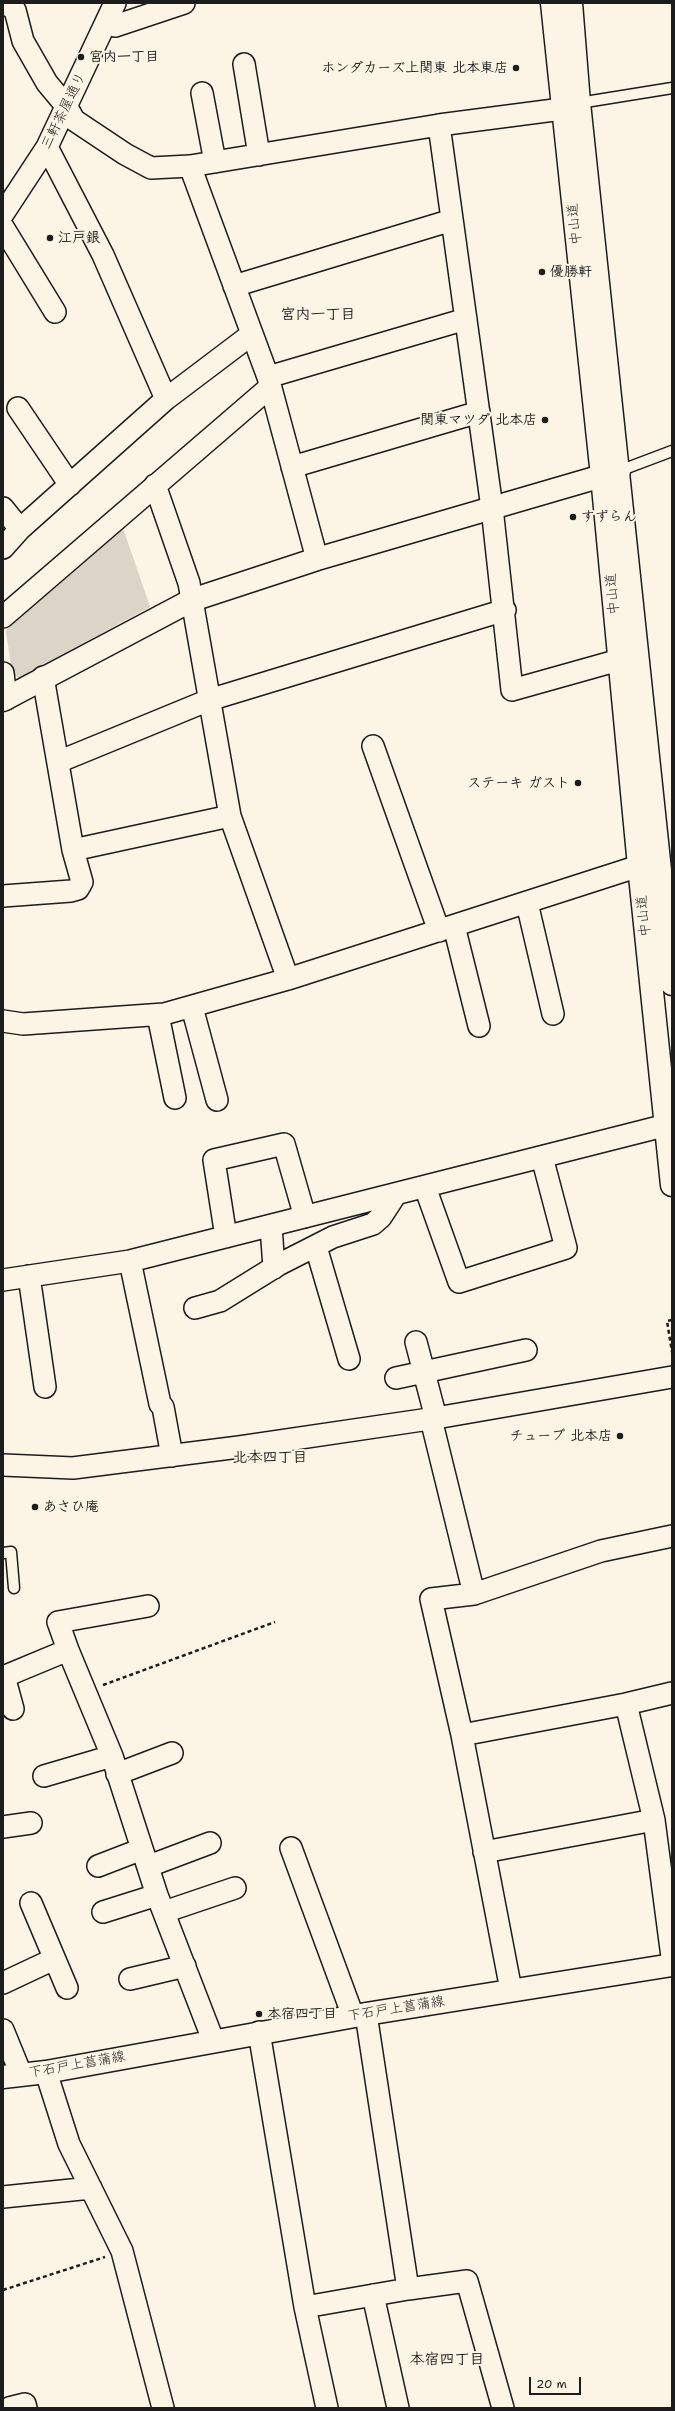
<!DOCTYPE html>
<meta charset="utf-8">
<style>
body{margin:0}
#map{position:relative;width:675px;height:2411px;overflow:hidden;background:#fcf5e5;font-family:"Shantell Sans",sans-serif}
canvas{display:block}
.frame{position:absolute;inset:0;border:4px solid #1c1c1c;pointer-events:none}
.scale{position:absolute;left:529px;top:2377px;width:52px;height:18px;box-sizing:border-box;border:2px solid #1c1c1c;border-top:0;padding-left:5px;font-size:12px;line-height:14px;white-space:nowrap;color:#1c1c1c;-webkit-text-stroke:3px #fcf5e5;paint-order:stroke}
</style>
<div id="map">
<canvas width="675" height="2411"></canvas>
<div class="frame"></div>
<div class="scale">20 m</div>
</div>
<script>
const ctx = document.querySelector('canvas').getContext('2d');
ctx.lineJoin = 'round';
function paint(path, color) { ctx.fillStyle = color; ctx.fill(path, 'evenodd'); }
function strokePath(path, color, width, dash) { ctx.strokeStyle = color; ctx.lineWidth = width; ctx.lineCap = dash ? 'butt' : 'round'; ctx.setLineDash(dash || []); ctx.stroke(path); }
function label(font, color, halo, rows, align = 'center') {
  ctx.font = font + ' "Shantell Sans","Klee One",sans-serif'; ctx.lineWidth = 4; ctx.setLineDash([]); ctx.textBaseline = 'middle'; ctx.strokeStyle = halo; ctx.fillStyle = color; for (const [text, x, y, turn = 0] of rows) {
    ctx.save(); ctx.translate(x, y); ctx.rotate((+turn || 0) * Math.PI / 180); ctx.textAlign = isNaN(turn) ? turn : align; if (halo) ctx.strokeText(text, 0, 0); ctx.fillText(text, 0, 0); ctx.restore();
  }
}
paint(new Path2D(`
 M122,525L150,607L19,678L12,673L6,631L13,620Z`), '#dbd5c8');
const lane = new Path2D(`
 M579,103L672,88
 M619,471L672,451
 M3,1553L11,1552L14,1588`);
const street = new Path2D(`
 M5,3L15,10L23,41L47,83L67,107L74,120L125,154L151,168L190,166L439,125L562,109
 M106,22L115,26L184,3
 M244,64L259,155
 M202,93L215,162
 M439,125L492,508L512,690L619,660
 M47,147L103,255L166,399
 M190,166L268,377L317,559
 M3,214L47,147L115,3
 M3,227L55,312
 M234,286L452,220
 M268,377L466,319
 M18,408L70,485
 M292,467L479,412
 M3,508L20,529
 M3,548L20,529L166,399L252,334
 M3,617L270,387
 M3,673L6,699
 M373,746L439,931
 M58,762L209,700L505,610
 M230,816L288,979
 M73,850L230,816L189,583L155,485
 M3,896L71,891L78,889L82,882L73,850L43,677
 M527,903L553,1014
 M454,926L479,1026
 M192,1007L217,1100
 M158,1015L175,1098
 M3,1021L23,1024L164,1014L288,979L639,866
 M425,1187L459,1282L566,1248L542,1157
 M271,1226L274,1268
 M226,1237L214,1160L284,1144L305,1217
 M316,1247L349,1359
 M130,1261L160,1404L163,1407L172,1456
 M29,1276L45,1387
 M3,1280L130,1261L667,1125
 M195,1308L220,1301L278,1265L333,1237L373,1224L381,1217L396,1194
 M416,1342L436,1418
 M396,1378L526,1350
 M431,1419L474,1594
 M3,1465L73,1468L239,1447L436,1418L672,1377
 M68,1650L58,1622L148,1606
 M4,1676L13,1709
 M3,1677L68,1650L112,1756L157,1895L213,2040
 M626,1704L654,1820L672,1957
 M462,1735L626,1704L672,1693
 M117,1774L172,1753
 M44,1776L112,1756
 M3,1827L31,1823
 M291,1848L353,2016
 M484,1852L654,1820
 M98,1866L142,1849
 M149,1866L210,1843
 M31,1903L67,1988
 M103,1912L157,1895
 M164,1912L235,1888
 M130,1979L185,1966
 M3,1983L54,1959
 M511,1990L462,1735L431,1599L474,1594L601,1551L672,1536
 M366,2014L408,2289
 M3,2030L21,2074
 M259,2032L305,2307L327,2408
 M46,2072L69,2144L122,2251L163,2408
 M3,2197L91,2188
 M373,2295L398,2408
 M305,2307L408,2289L467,2281L503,2408
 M9,2408L25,2404L26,2408`);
const secondary = new Path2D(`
 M3,700L192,600L317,559L619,471
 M3,2077L46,2072L366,2014L672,1965`);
const highway = new Path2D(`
 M552,3L602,476L639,866L672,1185
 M571,3L579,103L672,984`);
strokePath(lane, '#1c1c1c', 13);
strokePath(street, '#1c1c1c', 24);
strokePath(secondary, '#1c1c1c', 25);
strokePath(highway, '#1c1c1c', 25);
strokePath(new Path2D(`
 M672,1320L667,1321L672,1352
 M103,1685L275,1622
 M3,2290L105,2257`), '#1c1c1c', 2.5, [4, 3]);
strokePath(lane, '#fcf5e5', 10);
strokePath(street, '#fcf5e5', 21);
strokePath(secondary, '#fcf5e5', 22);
strokePath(highway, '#fcf5e5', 22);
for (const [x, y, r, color] of [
 [81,57,4,"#1c1c1c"],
 [516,68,4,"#1c1c1c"],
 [50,238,4,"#1c1c1c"],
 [542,272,4,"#1c1c1c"],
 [545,420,4,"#1c1c1c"],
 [573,517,4,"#1c1c1c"],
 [578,783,4,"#1c1c1c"],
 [620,1436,4,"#1c1c1c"],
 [35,1507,4,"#1c1c1c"],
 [259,2014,4,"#1c1c1c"]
]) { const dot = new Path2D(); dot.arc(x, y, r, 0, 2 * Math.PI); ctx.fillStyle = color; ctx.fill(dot); strokePath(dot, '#fcf5e5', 1.5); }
label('bold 14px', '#1c1c1c', '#fcf5e5', [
 ["宮内一丁目",89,57],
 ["ホンダカーズ上関東 北本東店",508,68,"right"],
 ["江戸銀",58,238],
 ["優勝軒",550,272],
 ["関東マツダ 北本店",537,420,"right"],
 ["すずらん",581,517],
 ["ステーキ ガスト",570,783,"right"],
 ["チューブ 北本店",612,1436,"right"],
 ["あさひ庵",43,1507],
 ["本宿四丁目",267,2014]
], 'left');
label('14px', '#1c1c1c', '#fcf5e5', [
 ["三軒茶屋通り",64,111,-64],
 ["中山道",575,224,-96],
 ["中山道",613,594,-95],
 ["中山道",644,916,-96],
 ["下石戸上菖蒲線",396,2009,-9],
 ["下石戸上菖蒲線",77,2065,-10]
]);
label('bold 15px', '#1c1c1c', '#fcf5e5', [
 ["宮内一丁目",318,315],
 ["北本四丁目",270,1458],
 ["本宿四丁目",447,2360]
]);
</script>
